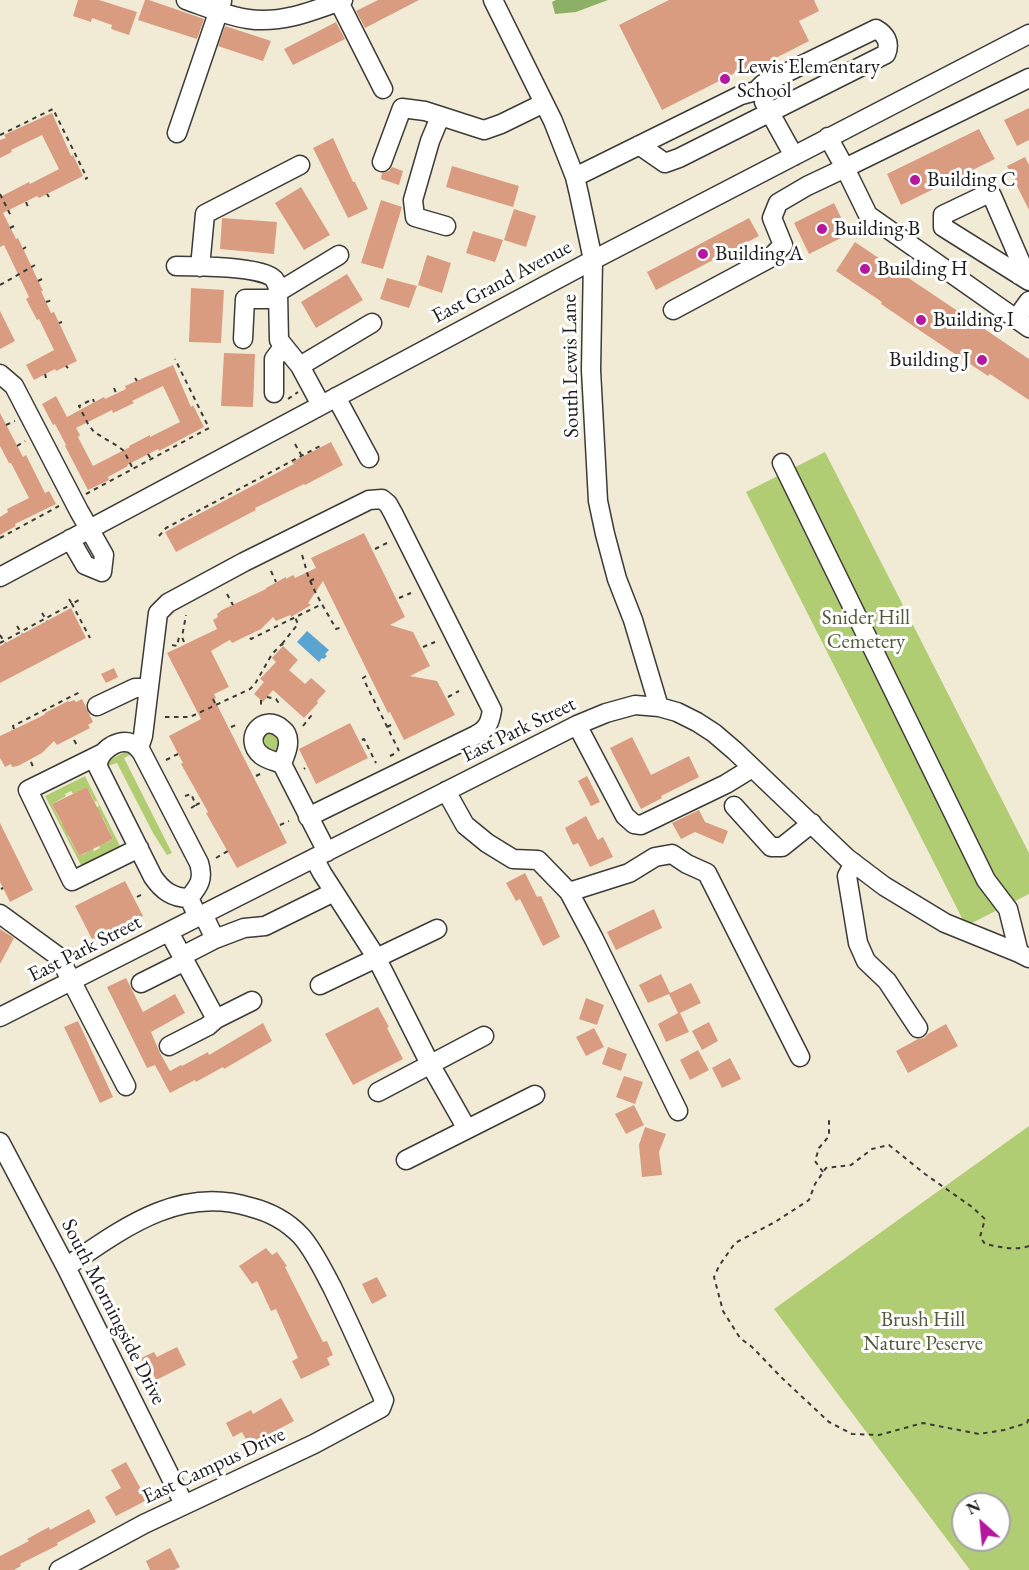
<!DOCTYPE html>
<style>
body{margin:0}
#map{position:relative;width:1029px;height:1570px;overflow:hidden;background:#f1ebd5;font-family:"EB Garamond",serif}
canvas{display:block}
.north{position:absolute;left:951px;top:1492px;width:60px;height:60px;box-sizing:border-box;background:#fff;border:2px solid #a4a4a4;border-radius:50%;rotate:333deg;font-size:16px;font-weight:700;line-height:24px;text-align:center;color:#1c1c1c}
.north::after{content:'';display:block;margin:auto;width:21px;height:27px;background:#b5179e;clip-path:polygon(50% 0,100% 100%,50% 72%,0 100%)}
</style>
<div id="map">
<canvas width="1029" height="1570"></canvas>
<div class="north">N</div>
</div>
<script>
const ctx = document.querySelector('canvas').getContext('2d');
ctx.lineJoin = 'round';
function paint(path, color) { ctx.fillStyle = color; ctx.fill(path, 'evenodd'); }
function strokePath(path, color, width, dash) { ctx.strokeStyle = color; ctx.lineWidth = width; ctx.lineCap = dash ? 'butt' : 'round'; ctx.setLineDash(dash || []); ctx.stroke(path); }
function label(font, color, halo, rows, align = 'center') {
  ctx.font = font + ' "EB Garamond",serif'; ctx.lineWidth = 6; ctx.setLineDash([]); ctx.textBaseline = 'middle'; ctx.strokeStyle = halo; ctx.fillStyle = color; for (const [text, x, y, turn = 0] of rows) {
    ctx.save(); ctx.translate(x, y); ctx.rotate((+turn || 0) * Math.PI / 180); ctx.textAlign = isNaN(turn) ? turn : align; if (halo) ctx.strokeText(text, 0, 0); ctx.fillText(text, 0, 0); ctx.restore();
  }
}
paint(new Path2D(`
 M825,452L1029,853V894L966,926L746,492Z
 M263,731L280,734V749L273,753H268L259,737Z
 M127,751L129,752L130,755L124,758L172,853L167,855L153,833L117,763L107,766V761Z
 M85,776L121,848L82,867L45,796ZM87,787L95,802L97,801L99,806L94,809L103,818L113,839L106,843L105,841L98,844L100,848L94,851L92,847L86,853L79,856L68,836L72,833L66,823L62,824L52,804L66,796L65,794L71,791L73,794Z
 M1029,1126V1570H970L774,1309ZM963,1504H999V1540H963Z`), '#b1cd73');
paint(new Path2D(`
 M556,0H608L576,12L555,14L552,2Z`), '#8cb065');
paint(new Path2D(`
 M307,631L329,650L325,654L327,656L324,659L322,658L319,662L297,642Z`), '#5aa4d2');
paint(new Path2D(`
 M78,0H99L137,12L129,35L111,29L112,25L92,18L91,22L73,16Z
 M145,0H149L204,19L197,39L138,20Z
 M378,0H419L365,28L356,11Z
 M669,0H814L819,11L799,21L809,41L764,64L757,70L742,74L735,73L662,110L619,25Z
 M336,22L345,39L293,65L284,49Z
 M225,26L271,41L263,61L218,46Z
 M1029,108V140L1017,146L1004,120Z
 M52,113L71,156L73,155L83,176L39,198L37,196L3,213L16,239L18,238L43,291H41L51,313L54,312L77,361L56,371L55,369L34,380L26,365L54,350L39,319L37,320L26,299L29,297L4,245L0,247V197L29,182L30,184L59,169L42,135L11,150L12,152L0,158V140L6,138L4,135Z
 M979,129L995,159L901,205L887,174Z
 M333,138L353,182H355L368,209L348,218L313,148Z
 M1025,157L1029,165V210L1007,166Z
 M452,166L519,186L513,207L446,187Z
 M392,167L403,171L399,185L381,179L382,173L389,171Z
 M301,187L330,235L304,250L275,203Z
 M381,200L402,207L383,269L361,263Z
 M834,203L849,234L809,254L794,223Z
 M514,209L536,216L526,247L504,240Z
 M222,218L277,222L274,254L220,249Z
 M749,218L759,236L656,290L647,272Z
 M473,231L503,240L495,262L466,253Z
 M855,242L1029,359V400L990,374L988,376L928,336L881,304L882,302L836,271Z
 M427,255L451,263L442,293L418,285Z
 M347,274L363,300L316,328L301,302Z
 M387,278L417,286L409,308L380,299Z
 M191,288L224,290L221,343L189,342Z
 M0,311L15,341L0,349Z
 M224,353L255,354L253,407L221,406Z
 M173,365L191,407L193,405L204,427L159,451L158,449L127,465L128,466L108,477L109,480L88,490L65,446L66,445L55,424L53,425L42,404L56,396L67,417L104,397L105,399L126,389L125,386ZM163,386L180,422L150,437V435L129,446L130,447L93,466L78,437L80,435L76,428L112,410L113,413L134,403L132,401Z
 M0,413L23,457L26,455L45,493L49,491L56,504L15,524L16,526L0,535V517L8,512L7,509L29,498L11,463H9L0,446Z
 M331,442L343,465L305,485L304,484L255,508L256,510L176,552L165,532L294,464L292,462Z
 M364,533L405,617L390,625L413,632L430,666L410,676L437,681L455,715L404,740L390,712L388,713L323,581L308,603L311,605L291,617L290,615L276,621L273,617L261,629L232,643L230,640L226,642L211,651L229,687L214,694L216,698L214,699L287,843L237,868L206,813L208,812L181,764L183,763L169,736L201,719L167,653L217,629L213,620L218,617L217,614L222,610L266,589V588L286,577V579L293,575L295,578L316,568L311,558Z
 M71,608L86,638L0,683V646Z
 M283,646L298,660L289,670L305,684L311,678L326,691L317,701L318,703L304,718L273,690L263,702L254,694L264,682L260,679L276,662L272,658Z
 M114,668L118,677L106,683L101,674Z
 M82,699L93,722L88,725L90,728L88,729L57,745L54,741L42,753L18,766L12,767L11,764L5,767L0,758V736L42,716L45,714V713L68,701L69,702L74,700L76,702Z
 M350,723L368,758L316,784L299,749Z
 M632,737L651,775L689,756L699,777L661,796L662,798L641,809L610,748Z
 M587,776L600,802L591,806L578,781Z
 M87,787L113,839L79,856L52,804Z
 M699,810L705,822L728,831L723,844L695,832L681,839L672,823Z
 M586,816L598,840L603,837L613,857L590,867L578,843L573,845L565,828Z
 M0,823L33,890L10,902L0,882Z
 M525,873L537,897L541,896L560,937L543,946L520,899L516,901L506,883Z
 M125,881L143,916L93,941L75,906Z
 M654,909L662,928L616,950L607,932Z
 M0,929L14,938L0,964Z
 M661,974L670,993L691,983L701,1003L680,1013L689,1032L666,1042L658,1024L678,1013L669,994L648,1003L639,985Z
 M126,978L143,1012L175,994L185,1013L151,1032L159,1051L170,1071L181,1065L182,1066L208,1052L209,1055L263,1023L272,1041L224,1069L223,1067L196,1082L195,1080L170,1093L155,1065L147,1068L107,987Z
 M586,998L604,1005L597,1025L579,1019Z
 M378,1007L389,1027L387,1028L403,1059L353,1085L325,1034Z
 M78,1021L113,1097L100,1103L64,1027Z
 M709,1022L718,1041L702,1050L692,1031Z
 M946,1024L958,1046L908,1073L896,1051L918,1039L924,1038L928,1034Z
 M594,1028L604,1047L586,1056L576,1037Z
 M608,1047L627,1054L621,1071L602,1064Z
 M698,1050L709,1070L690,1080L680,1060Z
 M730,1058L741,1079L722,1088L712,1068Z
 M624,1076L643,1082L635,1104L616,1097Z
 M634,1105L644,1125L626,1134L615,1114Z
 M645,1127L666,1134L659,1152L662,1175L642,1177L639,1145Z
 M266,1248L272,1255L277,1252L287,1266L285,1267L323,1342L327,1341L333,1355L327,1358L330,1365L301,1379L292,1361L298,1358L276,1309L271,1311L257,1281L252,1284L239,1266Z
 M377,1277L387,1296L372,1304L362,1284Z
 M177,1347L186,1365L156,1380L152,1371L148,1373L141,1358L154,1352L157,1357Z
 M281,1398L294,1421L249,1445L242,1432L233,1437L226,1423L251,1410L253,1414Z
 M126,1462L147,1500L116,1516L105,1497L121,1488L111,1470Z
 M89,1509L96,1522L57,1543L58,1545L20,1564L21,1566L14,1570H0V1556L29,1541L27,1539L49,1527L50,1530Z
 M170,1548L180,1567L174,1570H150L146,1561Z`), '#d99c81');
const minor = new Path2D(`
 M186,0C206,7 227,16 248,19C281,24 313,11 343,0
 M493,0L553,121L575,177L579,194L593,260L591,370L598,501L605,534L617,579L633,620L659,707
 M339,2L383,89
 M764,102L794,156
 M440,117L430,141L413,200L415,217L446,226
 M177,133L222,1
 M828,137L845,168L1029,78
 M382,162L402,108L425,111L484,130L501,124L544,103
 M575,177L741,95L756,91L763,84L876,29C885,34 891,42 886,54L679,158L665,163L639,145
 M176,266C195,266 262,266 274,279C277,283 278,288 278,292L279,340L300,366L321,405
 M200,267L205,214L300,165
 M1019,275L1021,263L992,196L985,195L943,215V227L1029,281
 M278,292L339,255
 M673,310L770,258L783,245L772,218L778,203L807,186L845,168L868,215L1029,328
 M1016,319L1029,301
 M243,339L245,299H278
 M300,366L372,323
 M0,374L14,386L79,511L104,555L102,572L85,565L70,539
 M274,393V359L283,347
 M336,397L369,458
 M782,463L986,880L1008,909L1019,953
 M0,577L593,260L1029,34
 M97,706L135,688H149
 M577,725L625,816L634,824L641,825L726,784L752,768
 M139,748L143,736L158,613L168,603L244,562L369,500L382,499L388,504L393,513L492,710C490,723 487,729 476,735L308,817
 M103,753L28,790L72,881L139,848
 M282,764C275,761 267,760 261,755C242,739 263,712 282,729C286,732 288,736 288,741C289,749 284,757 282,764L327,852
 M446,791L465,825L487,843L513,859L538,860L569,892L594,939L678,1111
 M734,806L771,847H782L812,823
 M314,858L322,873L376,957L430,1064L467,1129
 M854,863L847,876L858,943L866,961L887,981L918,1028
 M569,892L629,873L655,857L672,854L687,864L707,873L800,1057
 M189,898C199,886 204,879 199,863L142,753C139,749 136,745 131,743C116,738 97,753 98,767L153,877C162,890 172,898 189,898L198,917
 M0,914L59,957L126,1086
 M203,914L215,939L244,928L265,926L334,892
 M169,932L216,1019L252,1001
 M182,956L215,939
 M141,983L185,961
 M320,985L437,929
 M0,1017L577,725L606,713L635,705L659,707L677,712L697,722L714,733L735,751L847,858L884,886L945,923L1019,953L1029,958
 M169,1046L208,1026L216,1019
 M378,1092L484,1036
 M0,1142L66,1267L184,1504
 M406,1160L535,1095
 M59,1570L144,1524L314,1444L381,1408L384,1400C367,1362 350,1324 332,1287C324,1272 313,1249 301,1236C287,1221 270,1212 250,1207C179,1185 122,1229 66,1267`);
strokePath(minor, '#3c3b38', 21);
strokePath(new Path2D(`
 M0,135L53,109L87,178L85,179
 M0,194L11,216
 M47,194L49,197
 M26,202L28,207
 M10,228L16,225
 M23,249L26,247
 M38,281L42,279
 M0,285L35,265
 M46,302L52,300
 M59,323L62,322
 M66,366L68,368
 M45,374L46,378
 M135,378L137,381
 M114,388L116,393
 M93,399L94,402
 M288,399L298,392
 M89,401L79,406L88,424L94,432L119,447L124,451L133,469
 M6,425L15,421
 M295,444L303,458
 M17,446L25,441
 M148,454L151,459
 M86,494L209,428L175,359
 M159,536L166,528L320,446L321,448
 M0,538L59,506
 M375,549L387,543
 M302,555C305,563 306,571 309,578C316,596 327,612 336,629L342,627
 M271,571L276,582
 M310,581L318,577
 M227,594L233,605
 M399,598L411,593
 M69,599L72,604L82,598
 M42,613L47,621
 M17,626L22,634
 M0,635L5,643
 M250,638L251,639L322,604
 M184,642L182,637L186,615
 M0,643L72,604L90,638
 M282,644L298,624L294,615
 M172,645L177,646L179,637H182
 M423,647L435,642
 M366,676L363,678L399,751
 M267,697L276,699L278,702V707
 M448,697L459,691
 M213,699L216,705
 M261,700V708
 M165,717H190L250,689L255,684L272,654L282,644L285,646
 M303,726L311,716V711
 M231,727L236,725L239,726
 M387,727L395,723
 M14,729L13,726L82,691
 M74,740L78,747
 M362,740L364,739L376,763
 M390,756L396,753
 M166,760L178,754
 M31,762L34,769
 M304,769L305,768
 M256,776L262,773
 M185,796L191,794L196,805L202,802
 M191,808L196,805
 M280,825L289,821
 M216,858L228,851
 M1,889L3,888
 M137,897L144,893
 M823,1172L815,1161L819,1148L829,1136V1120
 M1029,1246C1015,1251 1000,1247 985,1244L980,1237L985,1219L972,1207L925,1174L889,1145L872,1149L851,1165L826,1168L815,1184L809,1200L775,1222L735,1243L719,1266L714,1277L723,1311L740,1338L752,1347L783,1379L829,1422L852,1434L879,1435L923,1423L979,1434L1004,1430L1027,1423L1029,1418`), '#3c3b38', 2, [4.5, 4.5]);
strokePath(minor, '#fff', 18);
for (const [x, y, r, color] of [
 [725,79,6,"#b5179e"],
 [915,180,6,"#b5179e"],
 [822,229,6,"#b5179e"],
 [703,254,6,"#b5179e"],
 [865,269,6,"#b5179e"],
 [921,320,6,"#b5179e"],
 [982,360,6,"#b5179e"]
]) { const dot = new Path2D(); dot.arc(x, y, r, 0, 2 * Math.PI); ctx.fillStyle = color; ctx.fill(dot); strokePath(dot, '#fff', 2); }
label('21px', '#1c1c1c', '#fff', [
 ["Lewis Elementary",737,67],
 ["School",737,91],
 ["Building C",927,180],
 ["Building B",834,229],
 ["Building A",715,254],
 ["Building H",877,269],
 ["Building I",933,320],
 ["Building J",970,360,"right"]
], 'left');
label('21px', '#1c1c1c', '#fff', [
 ["East Grand Avenue",502,282,-28],
 ["South Lewis Lane",571,366,-91],
 ["East Park Street",519,730,-26],
 ["East Park Street",85,949,-27],
 ["South Morningside Drive",113,1312,63],
 ["East Campus Drive",214,1466,-25]
]);
label('21px', '#505a3a', '#fff', [
 ["Snider Hill",866,618],
 ["Cemetery",866,642],
 ["Brush Hill",923,1320],
 ["Nature Peserve",923,1344]
]);
</script>
